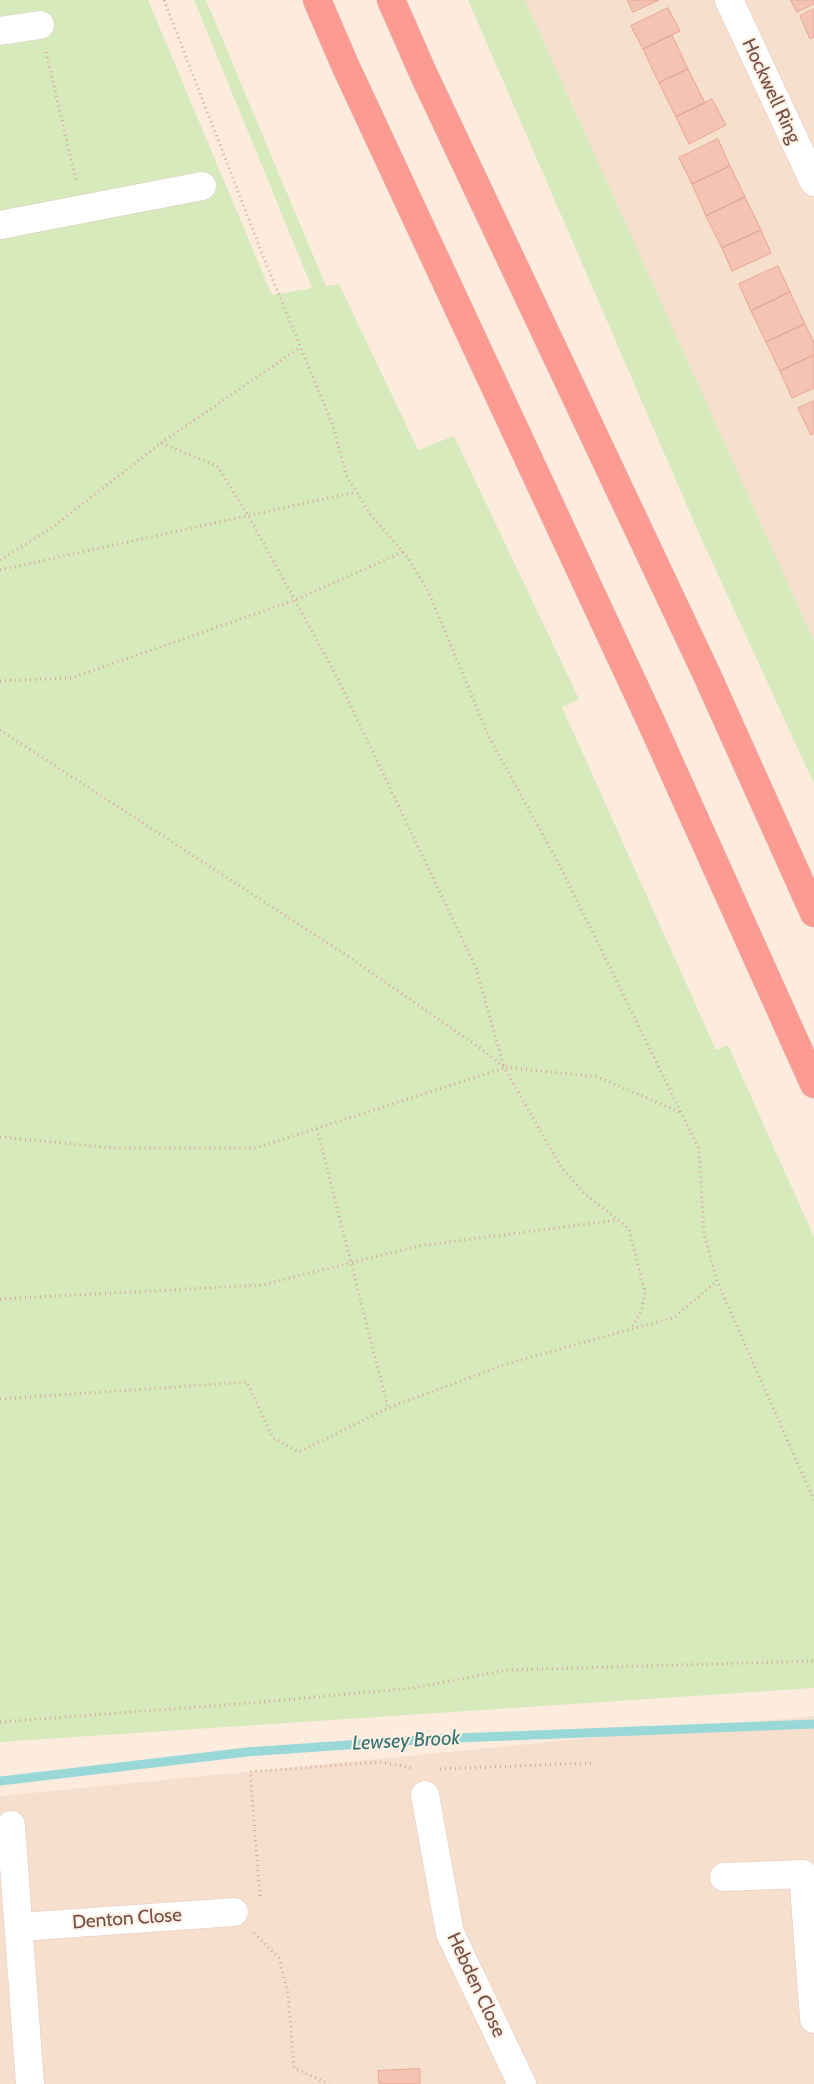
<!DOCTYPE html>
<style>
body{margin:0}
canvas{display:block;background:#fdecdd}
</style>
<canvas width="814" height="2084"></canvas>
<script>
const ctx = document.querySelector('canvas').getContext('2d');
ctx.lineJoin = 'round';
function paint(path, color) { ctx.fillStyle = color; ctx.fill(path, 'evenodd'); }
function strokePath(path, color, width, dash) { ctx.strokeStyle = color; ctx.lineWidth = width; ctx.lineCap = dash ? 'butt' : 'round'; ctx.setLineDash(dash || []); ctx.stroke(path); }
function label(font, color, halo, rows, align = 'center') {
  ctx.font = font + ' Cabin,sans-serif'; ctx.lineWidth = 4; ctx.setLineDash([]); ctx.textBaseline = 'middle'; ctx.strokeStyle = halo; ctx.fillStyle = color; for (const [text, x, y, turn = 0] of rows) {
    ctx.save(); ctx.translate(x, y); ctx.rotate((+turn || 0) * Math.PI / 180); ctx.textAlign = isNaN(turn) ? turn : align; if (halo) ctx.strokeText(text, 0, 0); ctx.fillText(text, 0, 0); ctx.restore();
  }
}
paint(new Path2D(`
 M525,0H814V641Z
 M814,1716V2084H0V1796Z`), '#f7dfce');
paint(new Path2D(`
 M0,0H148L272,295L312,288L194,0H206L326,286L339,284L418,450L454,436L579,699L562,707L716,1050L728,1045L814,1237V1688L0,1742Z
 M468,0H525L814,641V784L697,529Z`), '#d6eabc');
strokePath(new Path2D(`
 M0,1781L247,1752L432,1739L814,1724`), '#98d9d8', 9);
const building = new Path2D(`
 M628,0H659L633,12Z
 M791,0H814V4L797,12Z
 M668,8L680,31L643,49L631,26Z
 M814,9V37L810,39L800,16Z
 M672,35L688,69L659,83L643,49Z
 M688,69L705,103L676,117L659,83Z
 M712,99L726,125L689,144L676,117Z
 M718,139L730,166L692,184L679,158Z
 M730,166L745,197L706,216L692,184Z
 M745,197L761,230L722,248L706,216Z
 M761,230L771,253L732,271L722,248Z
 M778,266L790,292L751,311L739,284Z
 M790,292L805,324L766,342L751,311Z
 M805,324L814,343V355L780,371L766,342Z
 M814,355V388L792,398L780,371Z
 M814,401V433L811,435L798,408Z
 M420,2069V2084H379L378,2071Z`);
paint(building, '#f4c3b4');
strokePath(building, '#e7a694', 1);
const minor = new Path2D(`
 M729,0L814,182
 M0,31L40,25
 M0,225L202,186
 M425,1795L450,1933L522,2084
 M11,1825L30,2084
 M724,1877L803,1874L814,2019
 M20,1927L234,1912`);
const highway = new Path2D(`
 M317,0L345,65L652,724L814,1084
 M391,0L423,73L707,675L814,913`);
strokePath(minor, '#e3c8bc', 29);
strokePath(highway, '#dbd1cf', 29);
strokePath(new Path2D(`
 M164,0L261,251L333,426L347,477L370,514L409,559L429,593L489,737L559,864L699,1149L704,1234L717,1281L814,1500
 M46,52L76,180
 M161,443L301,347
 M0,560L50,529L161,443L217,466L248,515L337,677L476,968L504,1067L598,1077L682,1113
 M0,570L356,492
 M0,681L71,678L295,600L403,552
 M0,730L346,955L483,1050L504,1067L561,1167L585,1194L629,1229L645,1292L642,1310L631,1329
 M317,1129L388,1408
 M0,1137L114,1148H256L504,1068
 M0,1299L262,1285L418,1246L617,1220
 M0,1399L247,1382L273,1438L299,1452L388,1408L506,1364L675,1317L717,1281
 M0,1722L251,1703L413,1688L507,1670L814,1661
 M440,1769L591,1763
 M260,1896L250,1772L380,1762L411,1768
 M254,1933L279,1958L288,1993L294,2068L329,2084`), '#d8a698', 3, [1, 4]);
strokePath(minor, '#fff', 28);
strokePath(highway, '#fb9b91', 28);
label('19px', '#734e45', '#fff0e4', [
 ["Hockwell Ring",771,91,65],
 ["Denton Close",127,1919,-4],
 ["Hebden Close",476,1985,65]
]);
label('italic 20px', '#367373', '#fff0e4', [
 ["Lewsey Brook",406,1741,-3]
]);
</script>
